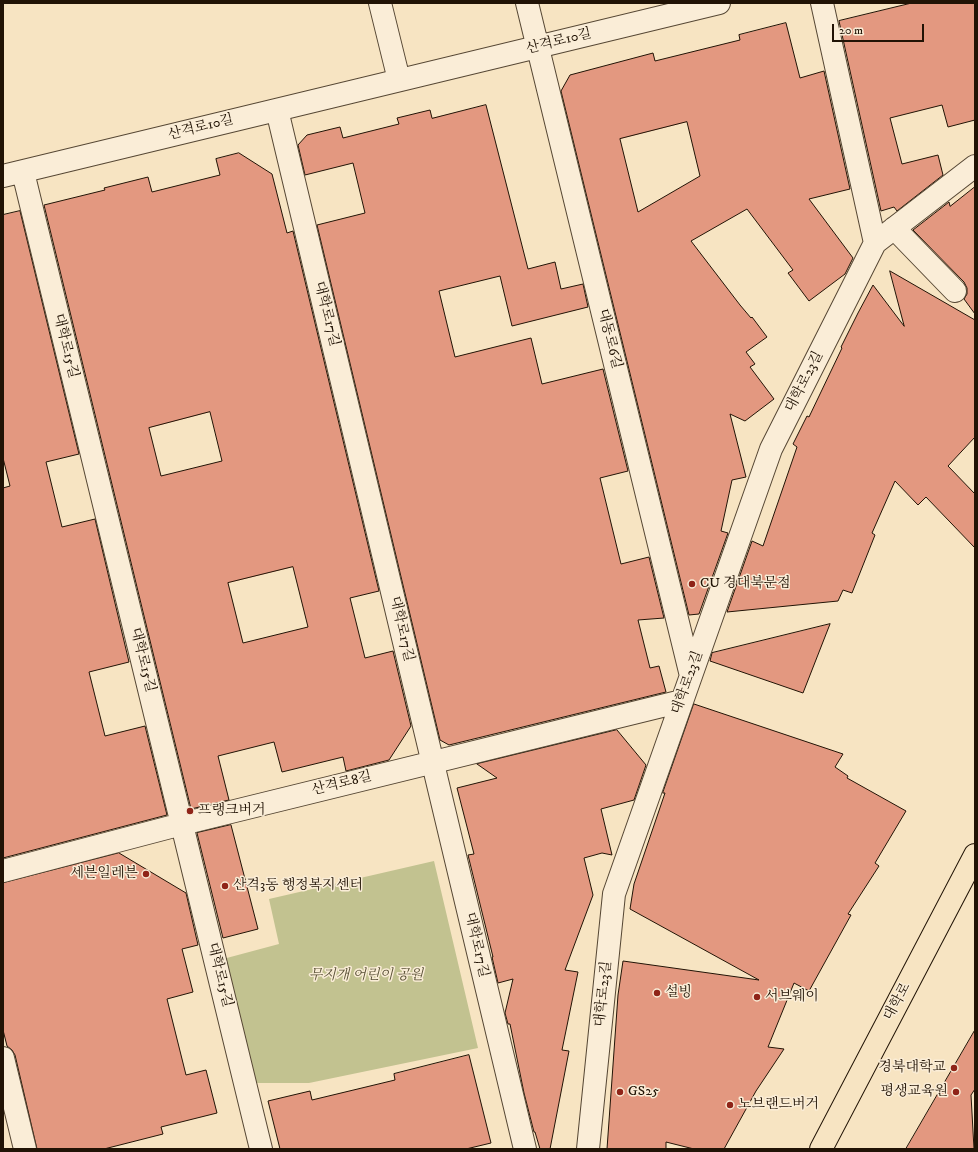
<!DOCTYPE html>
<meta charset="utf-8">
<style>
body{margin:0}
#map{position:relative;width:978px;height:1152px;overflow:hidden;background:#f7e4c2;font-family:"IM FELL DW Pica",serif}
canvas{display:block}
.frame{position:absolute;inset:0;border:4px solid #211305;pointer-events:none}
.scale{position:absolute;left:832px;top:24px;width:92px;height:18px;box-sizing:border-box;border:2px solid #211305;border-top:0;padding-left:5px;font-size:12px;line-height:14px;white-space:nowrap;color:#211305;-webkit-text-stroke:3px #faedd7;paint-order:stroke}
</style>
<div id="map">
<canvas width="978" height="1152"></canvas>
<div class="frame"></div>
<div class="scale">20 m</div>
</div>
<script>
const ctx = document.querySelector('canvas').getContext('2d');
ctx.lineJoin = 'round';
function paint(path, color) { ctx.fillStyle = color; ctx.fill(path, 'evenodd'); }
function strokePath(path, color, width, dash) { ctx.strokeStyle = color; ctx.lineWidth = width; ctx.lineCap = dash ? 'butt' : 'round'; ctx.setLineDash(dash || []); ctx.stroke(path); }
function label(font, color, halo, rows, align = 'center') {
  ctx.font = font + ' "IM FELL DW Pica","Noto Serif KR",serif'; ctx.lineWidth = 3; ctx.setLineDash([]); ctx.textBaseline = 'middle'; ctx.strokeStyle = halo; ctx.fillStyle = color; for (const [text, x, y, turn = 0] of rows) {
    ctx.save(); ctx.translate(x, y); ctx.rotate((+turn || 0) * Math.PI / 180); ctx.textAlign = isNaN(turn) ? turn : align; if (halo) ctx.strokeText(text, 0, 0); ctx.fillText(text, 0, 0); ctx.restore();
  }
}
paint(new Path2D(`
 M434,861L478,1048L309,1083H254L223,959L279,944L269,899Z`), '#c2c290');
const building = new Path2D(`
 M912,3H975V120L948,127L942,105L890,118L902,164L938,155L943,175L897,211L894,207L881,211L839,21Z
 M786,23L800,78L824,71L850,189L809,199L853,258L845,274L809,301L788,273L793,270L747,209L691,241L740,305L751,318L752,317L767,337L746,352L755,364L750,367L774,399L745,421L730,414L746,477L732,480L721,531L728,533L699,614L689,615L561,91L570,75L653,53L655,61L740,40L739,35ZM687,122L700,176L638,212L620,139Z
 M486,105L528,269L555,262L561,289L583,284L588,307L512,326L500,276L439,291L455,357L531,338L542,384L603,369L628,471L600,478L621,564L649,557L664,618L638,620L650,668L659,666L666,692L449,745L440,740L317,225L365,213L353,163L305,175L298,145L307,135L340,127L343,138L399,124L397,118L430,110L432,118Z
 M239,153L272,174L287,233L293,231L379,591L350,598L365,658L393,651L411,726L389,760L346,771L343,757L282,772L274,742L218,756L229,800L191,809L44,205L105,190L104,188L148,177L152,192L220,175L216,159ZM210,412L222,461L161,476L149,428ZM293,567L308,627L243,643L228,583Z
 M975,187V314L964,299L967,294V288L964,282L913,230L949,202L950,206Z
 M20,211L79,454L46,462L62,527L95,519L129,662L89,672L105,736L145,726L167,815L3,858V488L10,486L3,458V215Z
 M890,271L975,320V437L948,466L975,494V548L926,497L918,505L895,481L872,533L875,535L852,593L843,590L838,601L727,612L752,541L763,546L797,447L793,444L807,416L809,417L842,348L841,347L858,313L873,285L904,326Z
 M830,624L803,693L710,661L712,653Z
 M694,704L843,754L835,767L848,776L847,778L906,811L875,863L879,866L848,914L851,915L809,991L794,983L768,1047L784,1049L756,1091L724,1149H694L666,1142V1149H607L618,995L623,961L759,980L630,909L634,884L665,793H663Z
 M617,730L646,765L634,800L601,809L612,855L602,853L584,858L593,895L565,970L578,972L562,1050L569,1051L550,1149H540L535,1132H534L524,1093L510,1024H508L505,1013L513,979L498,983L492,957H493L468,855L474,854L457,788L497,778L477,764Z
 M231,825L258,929L223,938L197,833Z
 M119,853L186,893L198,945L182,949L193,992L167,999L186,1075L206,1070L217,1113L161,1127L163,1134L104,1149H37L15,1055L12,1050L7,1046L3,1030V883Z
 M975,1030V1089L971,1095L974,1149H906Z
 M469,1055L491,1143L466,1149H280L268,1101L310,1091L312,1100L395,1080L394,1074Z`);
paint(building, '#e39880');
strokePath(building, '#211305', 1);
const minor = new Path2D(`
 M380,3L399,80
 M527,3L691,676
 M822,3L875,243
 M277,110L525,1149
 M23,172L261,1149
 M3,176L719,3
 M894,228L955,291
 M3,871L182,824L682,701
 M3,1058L25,1149
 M588,1149L614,894L771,449L875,243L975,166`);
const major = new Path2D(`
 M821,1149L975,855`);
strokePath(minor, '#564734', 24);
strokePath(major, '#211305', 24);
strokePath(minor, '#faedd7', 22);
strokePath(major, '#f7e4c2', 22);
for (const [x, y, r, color] of [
 [692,584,4,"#8f2418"],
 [190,811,4,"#8f2418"],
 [146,874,4,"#8f2418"],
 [225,886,4,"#8f2418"],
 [657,993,4,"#8f2418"],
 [757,997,4,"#8f2418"],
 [954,1068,4,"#8f2418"],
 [620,1092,4,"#8f2418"],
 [956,1092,4,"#8f2418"],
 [730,1105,4,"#8f2418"]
]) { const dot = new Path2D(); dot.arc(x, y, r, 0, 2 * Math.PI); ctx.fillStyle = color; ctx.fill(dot); strokePath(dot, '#faedd7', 1.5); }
label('14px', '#211305', '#faedd7', [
 ["산격로10길",559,42,-14],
 ["산격로10길",201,128,-14],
 ["대학로17길",326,314,76],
 ["대동로6길",609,339,76],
 ["대학로15길",65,346,76],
 ["대학로23길",805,382,-63],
 ["대학로17길",401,629,77],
 ["대학로15길",142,660,76],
 ["대학로23길",688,683,-70],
 ["산격로8길",342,784,-14],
 ["대학로17길",476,945,77],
 ["대학로15길",219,975,76],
 ["대학로23길",604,994,-84],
 ["대학로",898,1002,-62]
]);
label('14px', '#211305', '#faedd7', [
 ["CU 경대북문점",700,584],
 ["프랭크버거",198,811],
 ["세븐일레븐",138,874,"right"],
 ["산격3동 행정복지센터",233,886],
 ["설빙",665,993],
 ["서브웨이",765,997],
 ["경북대학교",946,1068,"right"],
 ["GS25",628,1092],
 ["평생교육원",948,1092,"right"],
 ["노브랜드버거",738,1105]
], 'left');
label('italic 14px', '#595036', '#faedd7', [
 ["무지개 어린이 공원",366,976]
]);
</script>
